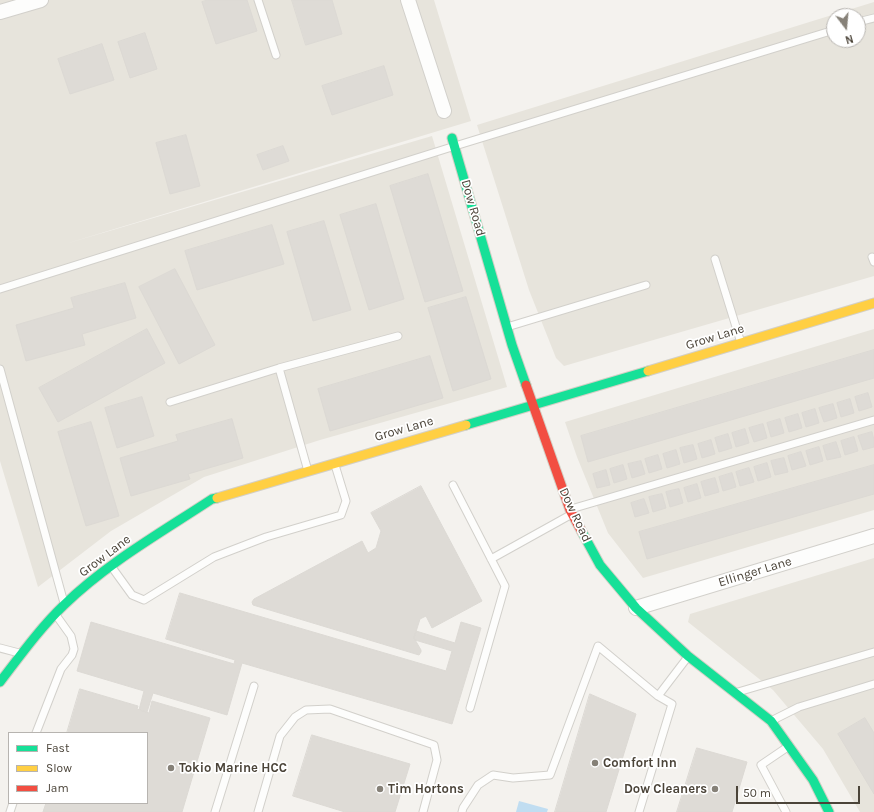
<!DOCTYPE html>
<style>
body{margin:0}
#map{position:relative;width:874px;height:812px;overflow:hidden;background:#f4f2ee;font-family:Karla,sans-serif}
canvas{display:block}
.legend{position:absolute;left:8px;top:732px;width:140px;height:72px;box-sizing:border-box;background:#fff;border:1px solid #b7b4b0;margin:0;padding:5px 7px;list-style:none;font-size:12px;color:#4b4439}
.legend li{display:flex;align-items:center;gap:8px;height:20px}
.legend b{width:20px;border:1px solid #b7b4b0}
.north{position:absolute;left:826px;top:8px;width:40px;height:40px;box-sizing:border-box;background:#fff;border:1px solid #b7b4b0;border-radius:50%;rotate:164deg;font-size:11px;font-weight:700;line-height:16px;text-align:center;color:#4b4439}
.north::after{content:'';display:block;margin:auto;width:14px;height:18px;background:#868178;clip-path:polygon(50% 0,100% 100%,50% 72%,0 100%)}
.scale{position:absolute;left:736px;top:786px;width:124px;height:18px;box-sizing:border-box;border:2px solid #4b4439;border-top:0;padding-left:5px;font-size:12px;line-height:14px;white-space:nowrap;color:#4b4439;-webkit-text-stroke:3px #fff;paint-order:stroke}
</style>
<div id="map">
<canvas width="874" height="812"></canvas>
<ul class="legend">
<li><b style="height:5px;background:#16e098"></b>Fast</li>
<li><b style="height:5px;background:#ffcf43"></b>Slow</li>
<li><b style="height:5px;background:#f24e42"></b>Jam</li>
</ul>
<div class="north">N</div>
<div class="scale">50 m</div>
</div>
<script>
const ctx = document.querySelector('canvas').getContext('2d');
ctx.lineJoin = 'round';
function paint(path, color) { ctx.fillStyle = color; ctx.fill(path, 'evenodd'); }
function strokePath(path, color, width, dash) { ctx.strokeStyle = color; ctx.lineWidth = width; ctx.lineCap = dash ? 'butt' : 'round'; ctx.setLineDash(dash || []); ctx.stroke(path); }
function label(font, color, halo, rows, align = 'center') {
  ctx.font = font + ' Karla,sans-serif'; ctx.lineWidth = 3.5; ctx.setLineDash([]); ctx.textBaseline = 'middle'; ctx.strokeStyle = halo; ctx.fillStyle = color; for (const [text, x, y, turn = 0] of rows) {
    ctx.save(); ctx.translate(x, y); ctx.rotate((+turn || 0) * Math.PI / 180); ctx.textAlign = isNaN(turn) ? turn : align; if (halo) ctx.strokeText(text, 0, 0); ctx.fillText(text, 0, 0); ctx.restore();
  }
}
paint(new Path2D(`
 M0,0H434L471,121L65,244L432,136L507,387L320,440L204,477L111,531L38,587L0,461Z
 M874,2V276L564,366L556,358L529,290L477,125ZM834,16H858V40H834Z
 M874,329V510L643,578L608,533L577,457L565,422Z
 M874,558V812H860L823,749L773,690L688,622L690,614Z`), '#e7e4dc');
paint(new Path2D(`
 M519,801L548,809L547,812H516Z`), '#c0ddf1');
const building = new Path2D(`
 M208,0H247L257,31L216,44L202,2Z
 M292,0H332L342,34L306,45Z
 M145,33L157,69L130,78L118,42Z
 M102,44L114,80L70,94L58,59Z
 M384,66L393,95L332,115L322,86Z
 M186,135L200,186L170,194L156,143Z
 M283,146L289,161L263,170L257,155Z
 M428,174L463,291L425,302L390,186Z
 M376,204L404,299L369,310L340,215Z
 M324,221L351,310L313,321L287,232Z
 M272,225L284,264L197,290L185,251Z
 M175,269L215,345L179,364L139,287Z
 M125,283L136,318L82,334L85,345L26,361L16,325L74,308L71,298Z
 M466,297L491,379L453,391L428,308Z
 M147,329L165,363L58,422L39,388Z
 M874,350V378L588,462L581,436Z
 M430,356L443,398L330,431L318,389Z
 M868,393L872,407L859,411L855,397Z
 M142,397L154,436L117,448L105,408Z
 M850,399L854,413L841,417L837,403Z
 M833,404L837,418L824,422L819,408Z
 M815,409L819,423L806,427L802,413Z
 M798,414L802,428L789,432L785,418Z
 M232,419L243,458L188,474L190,479L131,496L120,458L178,441L176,435Z
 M780,419L784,433L771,437L767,423Z
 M91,422L119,516L86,526L58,432Z
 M763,424L767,438L754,442L749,428Z
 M745,429L749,443L736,447L732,433Z
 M872,432L874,440V447L863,450L858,436Z
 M728,434L732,448L719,452L715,438Z
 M854,437L858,451L845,455L841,441Z
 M711,440L715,454L702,458L698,444Z
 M836,442L841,457L827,460L823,446Z
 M693,445L697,459L684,463L680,448Z
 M819,447L823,461L810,465L806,451Z
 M676,450L680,464L667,468L663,454Z
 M801,452L806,466L792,470L788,456Z
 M658,455L662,469L649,473L645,459Z
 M784,458L788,472L775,475L771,461Z
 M641,461L645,474L632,478L628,464Z
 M767,463L771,477L758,481L754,467Z
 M623,465L627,479L614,483L610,469Z
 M874,465V494L647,559L639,532Z
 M749,468L754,482L740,486L736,472Z
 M606,470L610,485L597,488L593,474Z
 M732,473L736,487L723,491L719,477Z
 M715,478L719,492L705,496L701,482Z
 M697,484L701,498L688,502L684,488Z
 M421,486L482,601L432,628L426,616L420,619L414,638L421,650V652L419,655L253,605L252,602L254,599L362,541L368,553L376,548L381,531L371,513Z
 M679,489L683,503L670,507L666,492Z
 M662,494L666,508L653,512L649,497Z
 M644,499L649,513L635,517L631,503Z
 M180,593L446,671L452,651L415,640L414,638L416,631L455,643L461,622L481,628L452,724L242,663L227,715L153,693L147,712L139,710L144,691L77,671L91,622L234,664L235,660L166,639Z
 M80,689L138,706L137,709L149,713L152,701L210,718L182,812H43L46,803H147V733H67Z
 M590,694L636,714L606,812H555Z
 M865,718L874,733V794L838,734Z
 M312,735L410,764L395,812H345L293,796Z
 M697,748L747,762L732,812H677Z`);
paint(building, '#dedbd6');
strokePath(building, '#dcd9d4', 1);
const lane = new Path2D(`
 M258,0L276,55
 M858,22L874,18
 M872,257L874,262
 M715,259L741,343
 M0,289L455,146L834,30
 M507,327L646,285
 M279,368L308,471
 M0,369L64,603
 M170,402L279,368L398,336
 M453,485L505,586L470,708
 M571,509L874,420
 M491,559L572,514
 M111,566L132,595L144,600L214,557L266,537L341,515L346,501L335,465
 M0,648L19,653
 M738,692L874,652
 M658,696L687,658
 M771,721L799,707L874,684
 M36,733L61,669L72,655L74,649L71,636L56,615
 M10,812L13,803
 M215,812L254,686
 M258,812L280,736L295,717L306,710L330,709L434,745L437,760L423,812
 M462,812L463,808L478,785L493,775L513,778L550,775L598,646L658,696L672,704L639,812
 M786,812L761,765L789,746`);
const street = new Path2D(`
 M408,0L444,111
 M0,12L41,0
 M636,608L874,536`);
const fast = new Path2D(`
 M452,138L512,345L526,385
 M466,425L648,371
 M582,532L600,565L636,608L688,656L771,721L813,780L829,812
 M0,682C20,656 40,628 64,605C107,563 162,532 212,499L217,498`);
const slow = new Path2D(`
 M648,371L874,303
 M217,498L466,425`);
const jam = new Path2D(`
 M526,385L570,510L582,532`);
strokePath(lane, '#d2d0cb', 9);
strokePath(street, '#d2d0cb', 16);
strokePath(fast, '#d3cfc5', 11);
strokePath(slow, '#d3cfc5', 11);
strokePath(jam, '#d3cfc5', 11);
strokePath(lane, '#fdfdfc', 7);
strokePath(street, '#fdfdfc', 14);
strokePath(fast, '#16e098', 9);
strokePath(slow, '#ffcf43', 9);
strokePath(jam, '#f24e42', 9);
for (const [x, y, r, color] of [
 [595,763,4,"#868178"],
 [171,768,4,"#868178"],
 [380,789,4,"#868178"],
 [715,789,4,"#868178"]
]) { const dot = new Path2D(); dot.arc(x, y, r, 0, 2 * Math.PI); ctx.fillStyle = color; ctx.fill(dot); strokePath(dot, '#fff', 1.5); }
label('13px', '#4b4439', '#fff', [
 ["Dow Road",473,208,74],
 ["Grow Lane",715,337,-17],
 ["Grow Lane",404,429,-16],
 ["Dow Road",575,515,65],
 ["Grow Lane",105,556,-37],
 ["Ellinger Lane",755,572,-17]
]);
label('bold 13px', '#4b4439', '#fff', [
 ["Comfort Inn",603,763],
 ["Tokio Marine HCC",179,768],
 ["Tim Hortons",388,789],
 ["Dow Cleaners",707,789,"right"]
], 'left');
</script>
